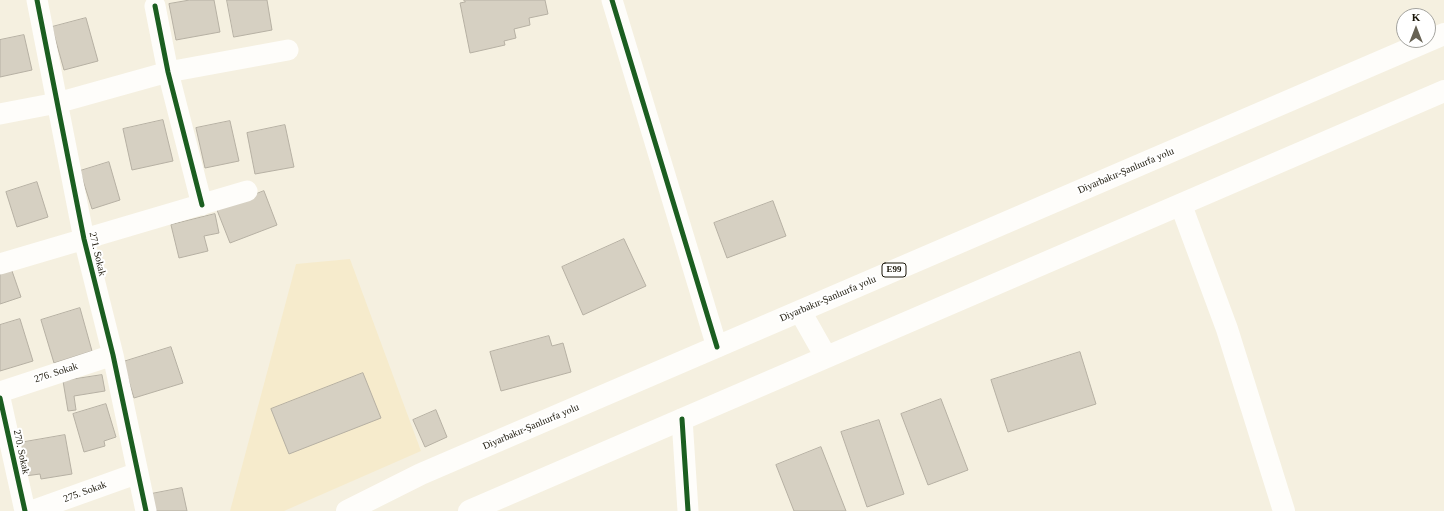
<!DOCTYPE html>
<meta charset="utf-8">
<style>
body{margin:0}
#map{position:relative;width:1444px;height:511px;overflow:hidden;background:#f5f0e0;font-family:Georgia,serif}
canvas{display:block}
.north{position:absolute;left:1396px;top:8px;width:40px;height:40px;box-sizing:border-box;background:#fff;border:1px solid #a3a29d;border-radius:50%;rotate:0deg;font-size:11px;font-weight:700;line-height:16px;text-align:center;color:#1a1609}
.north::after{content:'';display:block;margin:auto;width:14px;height:18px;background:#676254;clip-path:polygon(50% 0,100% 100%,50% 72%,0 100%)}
</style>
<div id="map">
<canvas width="1444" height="511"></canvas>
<div class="north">K</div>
</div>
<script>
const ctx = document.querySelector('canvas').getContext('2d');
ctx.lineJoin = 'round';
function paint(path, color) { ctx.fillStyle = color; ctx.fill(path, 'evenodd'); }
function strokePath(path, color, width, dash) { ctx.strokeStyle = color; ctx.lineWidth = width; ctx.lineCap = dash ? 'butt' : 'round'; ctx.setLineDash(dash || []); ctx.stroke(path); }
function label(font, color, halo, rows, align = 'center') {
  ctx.font = font + ' Georgia,serif'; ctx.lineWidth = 4; ctx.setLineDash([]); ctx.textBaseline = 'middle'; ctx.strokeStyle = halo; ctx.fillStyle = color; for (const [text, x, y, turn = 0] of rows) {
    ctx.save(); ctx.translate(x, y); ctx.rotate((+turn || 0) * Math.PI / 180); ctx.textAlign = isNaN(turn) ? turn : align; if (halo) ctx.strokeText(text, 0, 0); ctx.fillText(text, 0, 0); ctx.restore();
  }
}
paint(new Path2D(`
 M350,259L421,451L284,511H230L296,264Z`), '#f6ebcc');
const building = new Path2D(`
 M190,0H214L220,32L176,40L169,4Z
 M227,0H267L272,30L234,37Z
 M464,0H545L548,14L529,18L530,25L514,29L516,38L504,41L505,45L470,53L460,3L465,2Z
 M86,18L98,61L64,70L52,27Z
 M24,35L32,70L0,77V40Z
 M163,120L173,161L132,170L123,129Z
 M230,121L239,161L205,168L196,128Z
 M285,125L294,167L255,174L247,133Z
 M109,162L120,200L92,209L80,171Z
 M37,182L48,217L17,227L6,192Z
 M264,191L277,225L230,243L217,210Z
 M773,201L786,236L727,258L714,223Z
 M215,214L219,233L204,236L208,251L179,258L171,225Z
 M624,239L646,286L583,315L562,267Z
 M11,268L21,297L0,304V271Z
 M80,308L92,351L54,363L41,320Z
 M20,319L33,361L0,371V325Z
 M549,336L552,346L563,343L571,372L501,391L490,352Z
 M171,347L183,383L134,398L123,362Z
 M1080,352L1096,404L1008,432L991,380Z
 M363,373L381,418L289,454L271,409Z
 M102,375L105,391L74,396L76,410L68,411L63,381Z
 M941,399L968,470L928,485L901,414Z
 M106,404L116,437L104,441L105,446L84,452L73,414Z
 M436,410L447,437L425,447L413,420Z
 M879,420L904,494L867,507L841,432Z
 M65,435L72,474L41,479L40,474L25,476L19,443Z
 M821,447L846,511H794L776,465Z
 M182,488L187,511H149L146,495Z`);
paint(building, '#d6d0c2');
strokePath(building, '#b6b0a3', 1);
strokePath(new Path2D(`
 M37,0L84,239L113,355L146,511
 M612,0L717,347
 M155,6L168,72L202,205
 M0,114L57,103L168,72L288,50
 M0,264L247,191
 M0,392L113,355
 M0,398L25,511
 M682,419L688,511
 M32,511L138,473`), '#fefdfa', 21);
strokePath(new Path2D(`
 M1181,205L1227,329L1284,511`), '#fefdfa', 22);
strokePath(new Path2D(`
 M800,311L826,357
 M347,511L421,474L1444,34
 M469,511L1444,91`), '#fefdfa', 22);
strokePath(new Path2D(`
 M37,0L84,239L113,355L146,511
 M612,0L717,347
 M155,6L168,72L202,205
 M0,398L25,511
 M682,419L688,511`), '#1b5e20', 5);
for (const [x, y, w] of [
 [894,270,24]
]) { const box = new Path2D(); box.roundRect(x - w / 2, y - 7, w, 14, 3); ctx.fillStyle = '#fff'; ctx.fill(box); strokePath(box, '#1a1609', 1); }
label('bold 9px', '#1a1609', null, [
 ["E99",894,270]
]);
label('10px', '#1a1609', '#fff', [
 ["Diyarbakır-Şanlıurfa yolu",1126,171,-23],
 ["271. Sokak",97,254,77],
 ["Diyarbakır-Şanlıurfa yolu",828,299,-23],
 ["276. Sokak",56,373,-18],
 ["Diyarbakır-Şanlıurfa yolu",531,427,-23],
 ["270. Sokak",21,452,78],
 ["275. Sokak",85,492,-20]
]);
</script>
